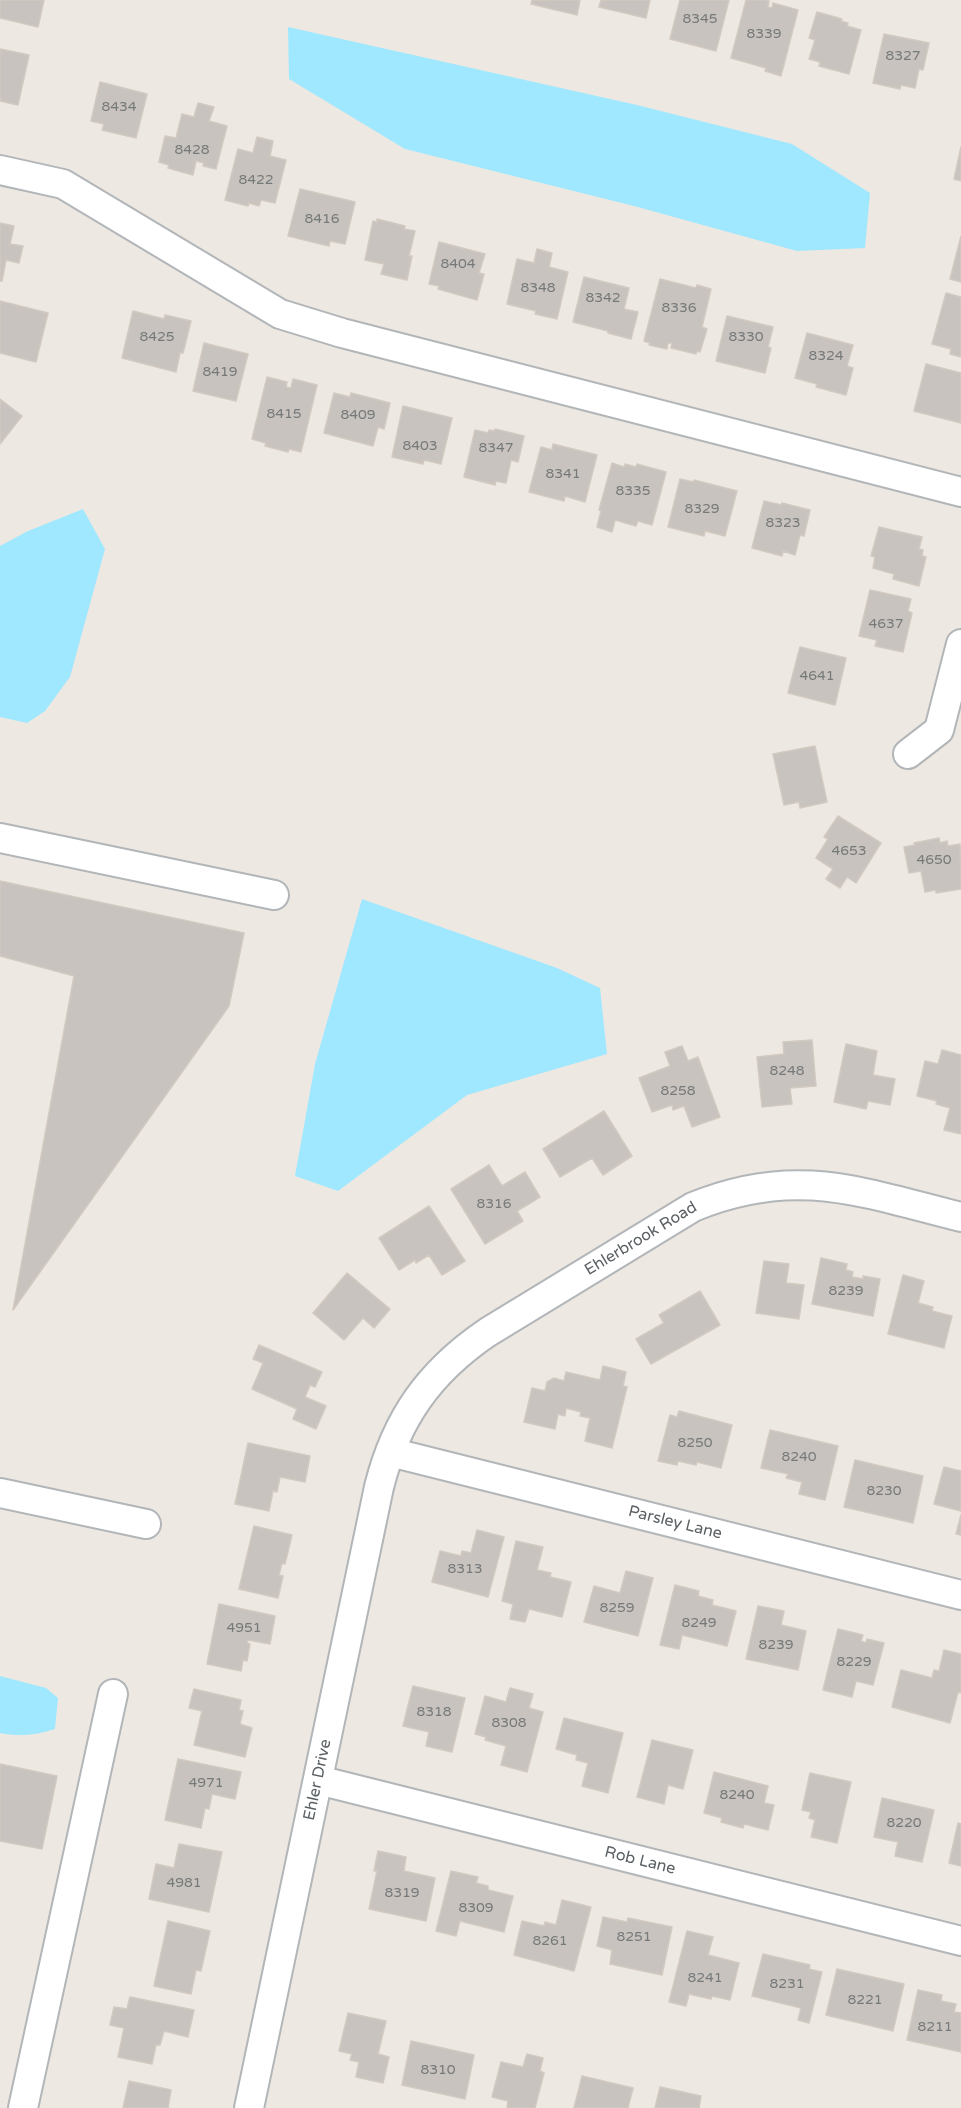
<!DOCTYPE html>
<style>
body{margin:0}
canvas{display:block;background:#ede8e1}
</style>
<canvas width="961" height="2108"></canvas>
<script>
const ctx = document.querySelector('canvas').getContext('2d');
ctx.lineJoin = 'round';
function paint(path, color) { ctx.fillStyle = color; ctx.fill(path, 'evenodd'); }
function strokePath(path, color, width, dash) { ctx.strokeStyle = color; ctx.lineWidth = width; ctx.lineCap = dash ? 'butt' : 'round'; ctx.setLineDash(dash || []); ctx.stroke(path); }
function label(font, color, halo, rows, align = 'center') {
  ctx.font = font + ' "Varela Round",sans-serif'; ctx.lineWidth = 4.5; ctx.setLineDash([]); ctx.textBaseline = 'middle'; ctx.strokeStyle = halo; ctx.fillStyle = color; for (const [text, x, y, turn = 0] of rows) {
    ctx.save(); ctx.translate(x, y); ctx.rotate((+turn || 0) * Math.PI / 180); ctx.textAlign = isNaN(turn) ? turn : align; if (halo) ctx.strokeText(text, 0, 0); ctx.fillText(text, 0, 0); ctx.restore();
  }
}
paint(new Path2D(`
 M288,27L637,105L792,144L870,193L865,248L797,251L634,206L405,149L289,79Z
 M83,509L105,549L70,677L45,711L27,723L0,717V546L28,531Z
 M362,899L557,968L600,988L607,1054L467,1095L338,1191L295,1176L315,1064Z
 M0,1676L46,1688L58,1698L55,1729C38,1735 18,1737 0,1733Z`), '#a0e8ff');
const building = new Path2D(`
 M0,0H44L38,27L0,18Z
 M532,0H580L577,15L531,4Z
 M601,0H650L646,18L599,7Z
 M680,0H729L716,51L670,39Z
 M746,0H766L769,1L768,7L772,8L773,3L798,10L781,76L765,71L766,68L731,58Z
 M817,12L842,19L841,21L848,23L847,26L861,30L849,74L819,66L820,62L809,59L815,40L809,38Z
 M884,34L929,43L923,70L919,69L915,88L901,85L900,89L873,83Z
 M0,49L29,55L18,105L0,101Z
 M100,82L147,94L136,138L102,130L104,124L91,121Z
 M198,103L214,107L209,121L227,126L216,169L203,166L204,163L196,161L193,175L168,168L169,165L159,162L165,136L176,138L182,114L194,117Z
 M257,137L273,141L270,156L286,160L275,203L261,200L259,206L249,203L248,206L225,200L238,149L253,153Z
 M961,147V181L954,179Z
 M300,189L355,202L345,244L330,241L329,246L288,236Z
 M377,219L405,226L404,229L415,231L409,256H412L407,280L381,274L384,264L365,260L373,221L377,222Z
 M0,223L14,226L10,244L23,246L19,263L6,260L2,281H0Z
 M961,236V282L950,279Z
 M439,242L485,254L479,273L484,274L477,300L438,289L439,286L429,284Z
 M537,249L552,253L549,267L568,272L557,319L535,314L536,311L507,304L517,259L534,263Z
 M584,277L629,288L624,309L638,312L631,339L608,333V331L573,322Z
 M660,279L696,288L697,285L711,289L702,327L707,329L700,352L697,351L696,354L671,348L672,343H668L667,349L649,345L650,343L644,341Z
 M946,293L961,297V357L950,354L951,349L932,344Z
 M0,301L48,313L36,362L0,353Z
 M133,311L164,319L165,315L191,321L183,353H180L176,372L122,358Z
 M727,316L773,327L768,347L771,348L765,373L716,361Z
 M807,333L853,345L847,366L853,368L846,395L816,387L817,384L795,378Z
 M204,343L248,354L236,401L193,391Z
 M926,364L961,373V423L914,411Z
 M267,377L287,382L286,387L291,388L293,379L317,385L301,452L289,449L288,452L265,446L266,443L252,439Z
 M334,393L350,397L351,393L390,403L384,429L378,427L373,446L324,433Z
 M0,399L22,416L0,444Z
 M403,406L452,418L441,464L424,460L423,464L392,457Z
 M495,429L524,436L518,462L511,460L506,483L496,481L495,485L464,477L475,430L488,433L489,430L495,431Z
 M553,444L597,455L585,502L565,496L564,501L529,492L541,447L552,450Z
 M612,463L624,467L625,464L636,467L637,464L666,472L652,525L638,521L636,526L615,520L612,532L597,527L601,511L599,510Z
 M680,479L693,482L694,480L737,491L725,536L705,531L704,536L668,527Z
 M764,501L781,505L782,503L810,510L804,536L800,535L795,555L783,551L782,556L752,548Z
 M879,527L922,537L919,549L923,550L922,556L926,557L919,586L893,579L894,574L873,568L875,557L871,556Z
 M870,590L911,599L908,611L912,613L903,652L875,646L877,640L859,636Z
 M800,647L846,658L835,705L788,693Z
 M815,746L827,802L800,808L799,802L784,805L773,754Z
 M838,816L881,843L856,883L847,877L840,888L826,879L833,869L816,858L828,839L824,837Z
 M939,838L940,843L947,841L948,846L960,844L961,889L936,893V890L925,892L921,871L909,873L904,847L915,845L914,843Z
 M0,881L244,933L229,1006L13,1310L74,976L0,956Z
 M812,1040L816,1086L790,1088L792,1104L762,1107L757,1057L784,1054L783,1042Z
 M846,1044L877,1051L873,1075L895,1079L890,1105L868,1101L866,1109L834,1102Z
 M682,1046L688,1061L698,1057L720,1117L692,1127L684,1106L673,1110L672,1105L652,1112L639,1078L670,1066L665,1052Z
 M942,1050L961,1055V1134L944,1130L950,1108L936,1104L937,1101L917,1096L925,1061L938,1064Z
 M604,1111L632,1156L603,1175L592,1158L560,1177L543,1149Z
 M489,1165L502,1186L525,1172L540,1197L517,1211L523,1221L485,1244L451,1189Z
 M429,1206L465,1261L442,1275L429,1255L416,1263L415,1260L399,1270L379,1238Z
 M821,1258L847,1264L846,1270L853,1272L852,1277L863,1279V1276L880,1279L873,1316L812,1304Z
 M764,1261L789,1264L786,1283L804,1285L799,1319L756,1313Z
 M347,1273L390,1309L374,1328L363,1318L344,1340L313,1313Z
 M903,1275L924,1281L918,1303L933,1307L932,1311L952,1316L944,1348L888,1334Z
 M700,1291L720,1325L651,1364L636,1339L664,1323L659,1315Z
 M259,1345L322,1372L315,1387L310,1385L305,1397L326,1406L316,1429L293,1419L297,1409L252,1389L263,1363L253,1359Z
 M603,1366L626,1372L623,1386L627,1387L612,1448L585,1441L590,1418L580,1416L581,1412L566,1408L565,1416L558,1414L555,1429L524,1422L532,1388L545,1391L547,1382L554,1378L564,1381L566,1372L600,1380Z
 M679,1411L732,1425L721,1468L697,1462L696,1465L678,1461L677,1465L658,1461L670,1415L677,1417Z
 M770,1430L838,1446L825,1500L799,1494L802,1482L786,1478L788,1474L761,1468Z
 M248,1443L310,1456L305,1482L280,1477L277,1492L273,1491L269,1511L235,1504Z
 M855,1460L923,1476L913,1523L844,1507Z
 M944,1467L961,1471V1511L934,1504Z
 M961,1515V1535L956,1534Z
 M254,1526L292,1535L285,1564L282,1563L279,1575L283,1576L278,1598L239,1589Z
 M477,1530L504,1537L488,1597L432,1582L440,1551L461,1556L462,1551L471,1553Z
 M516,1541L543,1547L537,1570L551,1573L550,1577L571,1582L562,1617L529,1609L525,1622L510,1619L513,1604L502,1601Z
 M626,1571L653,1578L638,1636L584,1622L594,1586L620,1593Z
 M675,1585L699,1591L698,1596L713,1600L712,1605L736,1611L727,1646L682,1635L679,1649L660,1645Z
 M219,1604L275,1616L270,1644L248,1640L247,1643L250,1644L247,1661L243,1660L241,1671L207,1664Z
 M758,1606L784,1611L781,1625L806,1631L798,1670L746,1659Z
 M838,1629L863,1635L861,1641L866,1643L867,1639L884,1643L873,1685L856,1681L852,1697L823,1690Z
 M944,1650L961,1654V1693L958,1692L950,1723L892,1707L901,1670L932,1678L934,1670L939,1671Z
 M413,1686L465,1698L452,1752L426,1746L429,1732L403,1726Z
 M510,1688L533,1694L529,1708L543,1712L527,1772L501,1765L506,1746L485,1740L486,1737L475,1734L485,1696L506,1702Z
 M194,1689L241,1700L239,1710L243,1711L240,1724L252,1728L245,1757L194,1745L202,1711L189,1708Z
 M564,1718L623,1733L608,1793L582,1786L588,1763L576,1760L577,1755L556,1749Z
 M652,1740L693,1750L683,1789L668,1785L664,1804L637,1797Z
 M178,1759L241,1772L235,1799L212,1794L209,1809L205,1808L201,1828L165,1820Z
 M0,1764L57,1776L42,1849L0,1841Z
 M714,1772L768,1786L764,1803L774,1805L768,1830L744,1824L743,1828L721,1822L722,1818L704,1813Z
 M810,1773L851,1782L837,1843L811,1837L815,1820L809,1818L811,1812L802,1810Z
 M882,1798L934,1810L922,1862L895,1856L898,1842L874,1837Z
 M958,1823L961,1824V1866L949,1863Z
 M179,1844L222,1852L209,1912L149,1899L156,1864L174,1868Z
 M378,1851L406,1857L404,1871L435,1878L426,1921L369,1909L377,1871H374Z
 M451,1871L478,1877L476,1883L488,1886V1890L513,1896L504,1932L460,1921L456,1936L436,1931Z
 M562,1900L591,1907L574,1971L514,1955L522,1921L544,1926L545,1922L556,1925Z
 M603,1917L627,1922L628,1918L672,1927L662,1975L610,1964L612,1950L597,1946Z
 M168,1921L210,1931L201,1971L196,1970L191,1994L154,1986Z
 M687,1931L713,1937L708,1955L739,1963L730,2000L712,1996L711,1999L689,1994L686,2006L669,2002Z
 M763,1954L810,1965L809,1969L822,1972L809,2023L798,2020L801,2008L752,1996Z
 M837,1969L904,1984L893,2031L826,2015Z
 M918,1990L942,1995L941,2001L956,2004L954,2012L961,2013V2052L907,2040Z
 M130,1997L194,2010L188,2037L164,2031L160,2045H156L152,2064L118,2057L124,2028L110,2025L114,2007L127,2009Z
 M348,2013L386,2021L378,2054L389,2057L383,2083L356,2077L359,2062L350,2060L352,2054L339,2051Z
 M411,2041L474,2055L465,2099L402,2085Z
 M527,2054L543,2058L540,2071L544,2073L535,2108H507L508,2101L492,2097L501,2062L523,2067Z
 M582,2076L633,2088L628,2108H574Z
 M129,2081L171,2090L168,2108H123Z
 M660,2087L701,2096L699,2108H655Z`);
paint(building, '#c8c3be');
strokePath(building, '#d2c9c0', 1.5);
const minor = new Path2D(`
 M0,170L63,184L280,314L342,333L961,492
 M908,754L939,730L961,644
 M0,838L274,895
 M390,1452L961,1595
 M0,1493L146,1524
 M318,1780L961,1941
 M23,2108L113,1694
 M249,2108L379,1487C396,1419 429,1372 488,1332L693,1207C794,1165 861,1192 961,1217`);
strokePath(minor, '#b2b6b9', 32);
strokePath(minor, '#fff', 28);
label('14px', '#76797a', null, [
 ["8345",700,19],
 ["8339",764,34],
 ["8327",903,56],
 ["8434",119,107],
 ["8428",192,150],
 ["8422",256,180],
 ["8416",322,219],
 ["8404",458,264],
 ["8348",538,288],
 ["8342",603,298],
 ["8336",679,308],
 ["8425",157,337],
 ["8330",746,337],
 ["8324",826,356],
 ["8419",220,372],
 ["8415",284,414],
 ["8409",358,415],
 ["8403",420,446],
 ["8347",496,448],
 ["8341",563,474],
 ["8335",633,491],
 ["8329",702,509],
 ["8323",783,523],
 ["4637",886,624],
 ["4641",817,676],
 ["4653",849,851],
 ["4650",934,860],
 ["8248",787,1071],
 ["8258",678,1091],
 ["8316",494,1204],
 ["8239",846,1291],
 ["8250",695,1443],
 ["8240",799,1457],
 ["8230",884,1491],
 ["8313",465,1569],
 ["8259",617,1608],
 ["8249",699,1623],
 ["4951",244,1628],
 ["8239",776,1645],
 ["8229",854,1662],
 ["8318",434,1712],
 ["8308",509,1723],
 ["4971",206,1783],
 ["8240",737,1795],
 ["8220",904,1823],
 ["4981",184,1883],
 ["8319",402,1893],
 ["8309",476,1908],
 ["8251",634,1937],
 ["8261",550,1941],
 ["8241",705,1978],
 ["8231",787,1984],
 ["8221",865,2000],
 ["8211",935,2027],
 ["8310",438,2070]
]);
label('16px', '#5a6063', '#fff', [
 ["Ehlerbrook Road",641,1239,-31],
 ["Parsley Lane",675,1523,14],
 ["Ehler Drive",318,1780,-78],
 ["Rob Lane",640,1861,14]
]);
</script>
